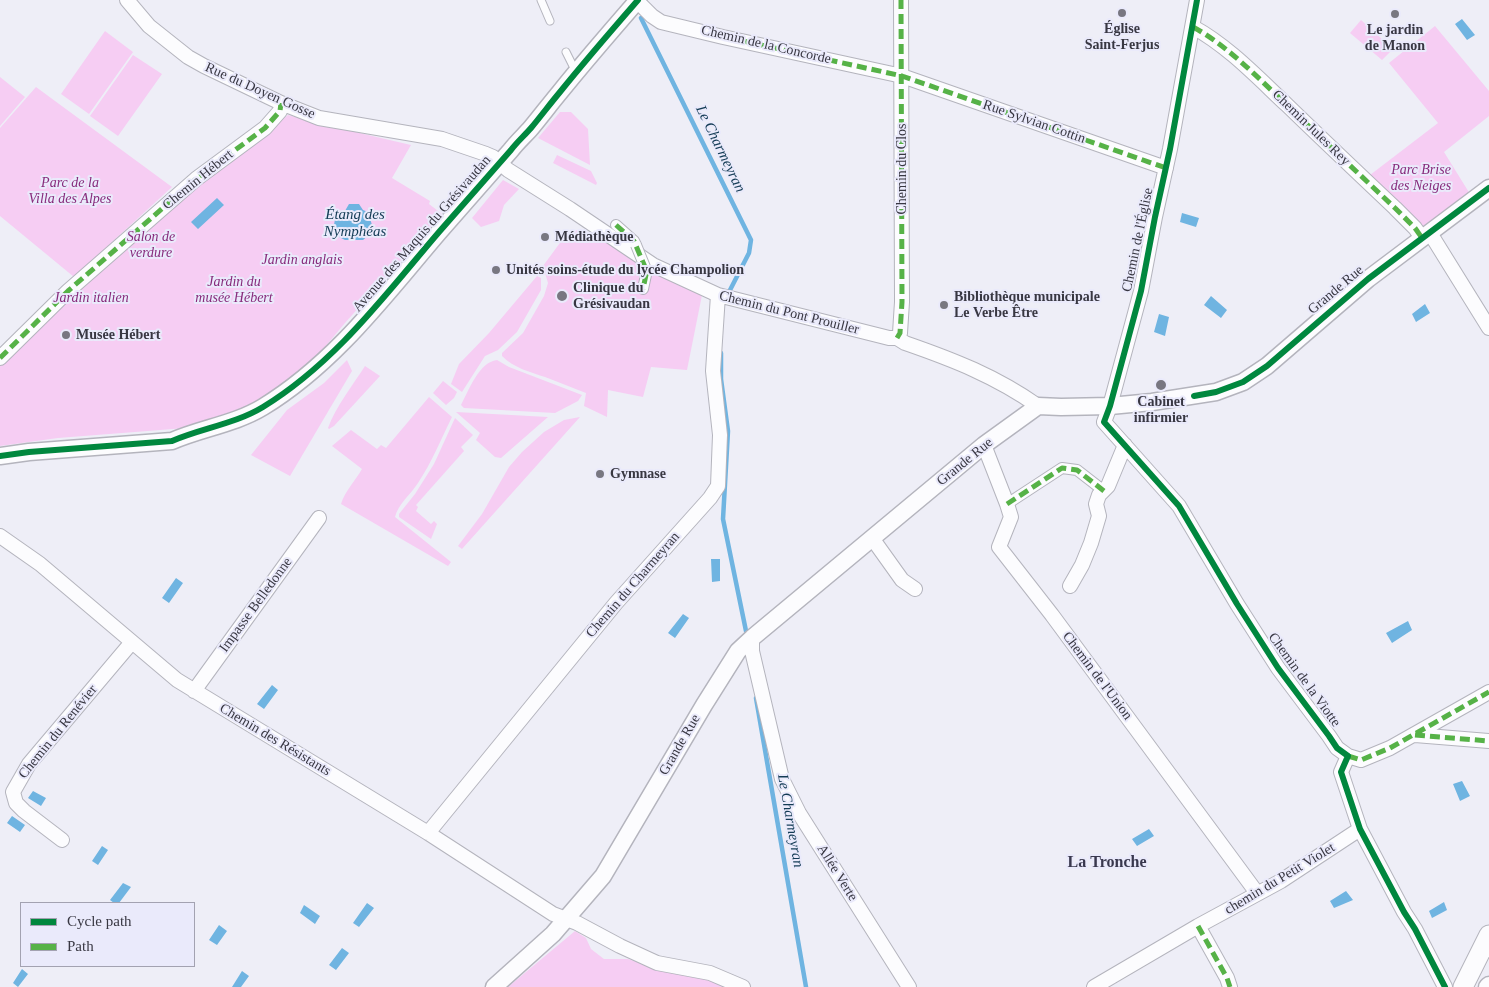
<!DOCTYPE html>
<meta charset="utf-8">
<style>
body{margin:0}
#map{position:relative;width:1489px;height:987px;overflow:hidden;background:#eeeef7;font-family:"Times New Roman",serif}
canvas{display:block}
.legend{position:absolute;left:20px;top:902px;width:175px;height:65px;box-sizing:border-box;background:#eaeafb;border:1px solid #a3a2b1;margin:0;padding:6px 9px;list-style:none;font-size:15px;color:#383742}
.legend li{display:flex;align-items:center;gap:10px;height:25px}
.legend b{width:25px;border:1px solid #a3a2b1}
</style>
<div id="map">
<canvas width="1489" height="987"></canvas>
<ul class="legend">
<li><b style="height:6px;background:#00873e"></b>Cycle path</li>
<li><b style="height:6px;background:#56b247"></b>Path</li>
</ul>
</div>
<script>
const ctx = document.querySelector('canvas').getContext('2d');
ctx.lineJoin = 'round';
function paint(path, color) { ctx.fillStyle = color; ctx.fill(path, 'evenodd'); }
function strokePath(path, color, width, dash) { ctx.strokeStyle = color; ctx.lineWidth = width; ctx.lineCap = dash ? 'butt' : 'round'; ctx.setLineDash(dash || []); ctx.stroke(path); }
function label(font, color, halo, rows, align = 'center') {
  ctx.font = font + ' "Times New Roman",serif'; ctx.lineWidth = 4; ctx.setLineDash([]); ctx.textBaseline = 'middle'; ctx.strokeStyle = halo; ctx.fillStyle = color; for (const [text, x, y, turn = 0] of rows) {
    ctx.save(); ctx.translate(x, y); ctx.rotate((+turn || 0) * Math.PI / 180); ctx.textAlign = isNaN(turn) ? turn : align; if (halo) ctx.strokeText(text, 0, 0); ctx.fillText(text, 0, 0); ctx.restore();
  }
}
paint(new Path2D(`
 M1361,20L1393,49L1382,60L1350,33Z
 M1435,26L1489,91V116L1444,152L1470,194L1423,230L1370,175L1438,123L1389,63Z
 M105,31L133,52L89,114L61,94Z
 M133,55L162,74L118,136L90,116Z
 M0,77L25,97L0,126Z
 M36,87L172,187L74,277L0,216V128Z
 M560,112H571L588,129L590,165L538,138Z
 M288,115L368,135L411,145L392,178L430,201L429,204L442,214L345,323L324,348L294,377L257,401L222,418L186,428L58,438L0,446V366L59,306L162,213Z
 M557,155L591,171L597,183L596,185L553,163Z
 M503,180L519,189L504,205L499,221L481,227L472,218Z
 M577,230L588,237L592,232L702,295L687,370L651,367L643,397L608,390L607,417L584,406L586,393C572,388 559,382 545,377C530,372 514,368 502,356V353L523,333L544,296L548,283L543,266L565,236Z
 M537,276L541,278V290L517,332L498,350L485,356L462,392L451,384L459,364L489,333Z
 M347,360L352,371L290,476L251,455L287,410L324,383Z
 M497,360L509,367L582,395L578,401L555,413L464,408L461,405C469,390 479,362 497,360Z
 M365,366L380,376L334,426L329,429L328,428C336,406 353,385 365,366Z
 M443,381L457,392L454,398L446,405L433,393Z
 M429,397L452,417C441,439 432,462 418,483C411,494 398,504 395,517L451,562L448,566L341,504C345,491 355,481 362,469L332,446L351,430L377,449L381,445L386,448Z
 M456,412L548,417L501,458L495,457L476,440L480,433Z
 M580,417L462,549L458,546L482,514L509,467L522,452L544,432L564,420Z
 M455,418L473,435L461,447L464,451L416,505L418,507L416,511L431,524L434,521L437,524L431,539L399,517V514L415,494L434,464Z
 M575,931L586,938L591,949L604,959H628L655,968L697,975L732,987H508Z`), '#f6cdf3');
paint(new Path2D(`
 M1462,19L1475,35L1467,40L1455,24Z
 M217,198L224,205L198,229L191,222Z
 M349,204H359L363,210L368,212L372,225L370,234L363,240H345L339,237V231L334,225L335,219L342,216Z
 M1182,213L1199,218L1196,227L1180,222Z
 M1211,296L1227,310L1221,318L1204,305Z
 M1425,304L1430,313L1416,322L1412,314Z
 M1159,314L1169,317L1165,336L1154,332Z
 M711,559H720V581L712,582Z
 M176,578L183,583L169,603L162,598Z
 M683,614L689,618L675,638L668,633Z
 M1408,621L1412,630L1392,643L1386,633Z
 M272,685L278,690L264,709L257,704Z
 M1462,781L1470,796L1460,801L1453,784Z
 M33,791L46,798L41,806L28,798Z
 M12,816L25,825L20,832L7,823Z
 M1149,829L1154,836L1137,846L1132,839Z
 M102,846L108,850L98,865L92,861Z
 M123,883L131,887L119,903H114L110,900Z
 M1346,891L1353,900L1334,908L1330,901Z
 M1444,902L1447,910L1432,918L1429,911Z
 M367,903L374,908L359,927L353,923Z
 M304,905L320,916L315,924L300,913Z
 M219,925L227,931L217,945L209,940Z
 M342,948L349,953L336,970L329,965Z
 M22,969L28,974L18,987L13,983Z
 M242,971L249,976L241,987H232Z`), '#6fb4e1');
strokePath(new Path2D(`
 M641,18L751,240L749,253L729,292
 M721,353V379L728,431L723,519L746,631
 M756,698L806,987`), '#6fb4e1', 4.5);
const service = new Path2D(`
 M541,0L550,21
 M566,52L576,72`);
const pedestrian = new Path2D(`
 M616,225L634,241L636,245
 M643,289L647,270L645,267
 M1007,504L1062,468L1077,470L1104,491`);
const minor = new Path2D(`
 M127,0L149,26L188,57L204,66L281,103L319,118L442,139L486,154L493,157L508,170L570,209L653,265L718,295L889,338H897L905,343C954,360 995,376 1038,406
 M1197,0L1170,149L1155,217L1141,291L1110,406L1104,422L1179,506L1237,604L1278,668L1329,736L1337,748L1348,756L1341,772L1360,829L1404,912L1415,929L1445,987
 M637,1L652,16L661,22L723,37L902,76L1166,168
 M1193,27C1228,46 1258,78 1287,105C1323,140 1359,174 1395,208L1415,228L1422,238
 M1430,233L1489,328
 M897,338L900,333L902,302L901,0
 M0,358L68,291L196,179L265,128L280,111L281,103
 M984,445L1007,504L1011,517L999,547L1052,615L1257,893
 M0,536L40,564L177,680L428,833L553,914L577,923L620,946L657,963L710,973L743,987
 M872,538L902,580L915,589
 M1070,586L1082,565L1091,543L1099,516L1096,504L1099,495L1108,486L1125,445
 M752,638V651L782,779L799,813L909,987
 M194,691L319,518
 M1415,735L1489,741
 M1348,756L1361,760L1390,748L1489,692
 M428,833L616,603L710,498L718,486L720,435L713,371L718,295
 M62,840L24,811L16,803L13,792L29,764L132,642
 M1198,926L1227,978L1230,987
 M1094,987L1198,926L1281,881L1360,829`);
const tertiary = new Path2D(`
 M0,456L29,452L172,441C202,428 235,424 263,407C335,363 385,295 439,232C463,205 487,177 511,150C517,142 525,135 531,128C541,116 550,104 560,92C585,61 611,31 638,0
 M494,987L553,934L603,876L704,705L738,651L752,638L984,445L1038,406L1061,407L1110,406L1152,402L1216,392L1243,382L1267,366L1368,279L1489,188
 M1487,987L1489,985`);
const secondary = new Path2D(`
 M1463,987L1489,935`);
strokePath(service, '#b4b4bd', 9);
strokePath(pedestrian, '#b4b4bd', 12);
strokePath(minor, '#b4b4bd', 16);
strokePath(tertiary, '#b4b4bd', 19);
strokePath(secondary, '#b4b4bd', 21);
strokePath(service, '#fcfcfe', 7);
strokePath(pedestrian, '#fcfcfe', 10);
strokePath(minor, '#fcfcfe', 14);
strokePath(tertiary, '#fcfcfe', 16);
strokePath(secondary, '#fcfcfe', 19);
const pedestrianBridge = new Path2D(`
 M636,245L645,267`);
strokePath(pedestrianBridge, '#b4b4bd', 12, []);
strokePath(pedestrianBridge, '#fcfcfe', 10);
strokePath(new Path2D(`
 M1193,27C1228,46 1258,78 1287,105C1323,140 1359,174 1395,208L1415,228L1422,238
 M725,37L902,76L1166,168L1165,171
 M616,225L634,241L645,267L647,270L643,289
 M897,338L900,333L902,302L901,0
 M0,358L68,291L196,179L265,128L280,111L281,103
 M1007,504L1062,468L1077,470L1104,491
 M1415,735L1489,741
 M1348,756L1361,760L1390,748L1489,692
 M1198,926L1227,978L1230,987`), '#56b247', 5, [10, 5]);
strokePath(new Path2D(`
 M1197,0L1170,149L1155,217L1141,291L1110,406L1104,422L1179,506L1237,604L1278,668L1329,736L1337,748L1348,756L1341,772L1360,829L1404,912L1415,929L1445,987
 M1194,396L1216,392L1243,382L1267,366L1368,279L1489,188
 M0,456L29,452L172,441C202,428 235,424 263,407C335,363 385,295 439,232C463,205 487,177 511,150C517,142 525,135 531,128C541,116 550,104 560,92C585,61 611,31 638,0`), '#00873e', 6);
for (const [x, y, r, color] of [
 [1122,13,5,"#787781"],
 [1395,14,5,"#787781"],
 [545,237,5,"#787781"],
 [496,270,5,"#787781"],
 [562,296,6,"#787781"],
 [944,305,5,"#787781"],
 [66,335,5,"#787781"],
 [1161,385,6,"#787781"],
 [600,474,5,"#787781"]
]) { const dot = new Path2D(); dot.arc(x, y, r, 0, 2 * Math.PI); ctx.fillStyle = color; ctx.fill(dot); strokePath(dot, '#eaeafb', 2); }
label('bold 14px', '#383742', '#eaeafb', [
 ["Église",1122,29,"center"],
 ["Saint-Ferjus",1122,45,"center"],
 ["Le jardin",1395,30,"center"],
 ["de Manon",1395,46,"center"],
 ["Médiathèque",555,237],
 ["Unités soins-étude du lycée Champolion",506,270],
 ["Clinique du",573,288],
 ["Grésivaudan",573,304],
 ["Bibliothèque municipale",954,297],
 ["Le Verbe Être",954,313],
 ["Musée Hébert",76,335],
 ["Cabinet",1161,402,"center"],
 ["infirmier",1161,418,"center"],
 ["Gymnase",610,474]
], 'left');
label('14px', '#383742', '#eaeafb', [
 ["Chemin de la Concorde",766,45,13],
 ["Rue du Doyen Gosse",260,91,24],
 ["Rue Sylvian Cottin",1034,122,19],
 ["Chemin Jules Rey",1311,128,44],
 ["Chemin du Clos",902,169,-90],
 ["Chemin Hébert",198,180,-39],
 ["Avenue des Maquis du Grésivaudan",422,234,-49],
 ["Chemin de l'Église",1138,240,-78],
 ["Grande Rue",1336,290,-40],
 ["Chemin du Pont Prouiller",789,313,14],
 ["Grande Rue",965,462,-39],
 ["Chemin du Charmeyran",633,585,-49],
 ["Impasse Belledonne",256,605,-54],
 ["Chemin de l'Union",1097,676,53],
 ["Chemin de la Viotte",1304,680,54],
 ["Chemin du Renévier",58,732,-51],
 ["Chemin des Résistants",275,740,31],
 ["Grande Rue",680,745,-60],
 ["Allée Verte",837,873,58],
 ["chemin du Petit Violet",1280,879,-31]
]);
label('italic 14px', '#872b7c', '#eaeafb', [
 ["Parc Brise",1421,170],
 ["des Neiges",1421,186],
 ["Parc de la",70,183],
 ["Villa des Alpes",70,199],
 ["Salon de",151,237],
 ["verdure",151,253],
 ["Jardin anglais",302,260],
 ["Jardin du",234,282],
 ["musée Hébert",234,298],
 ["Jardin italien",91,298]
]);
label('italic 15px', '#133b55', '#eaeafb', [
 ["Le Charmeyran",720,149,64],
 ["Étang des",355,215],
 ["Nymphéas",355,232],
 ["Le Charmeyran",790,821,80]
]);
label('bold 16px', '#39384e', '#eaeafb', [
 ["La Tronche",1107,863]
]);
</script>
